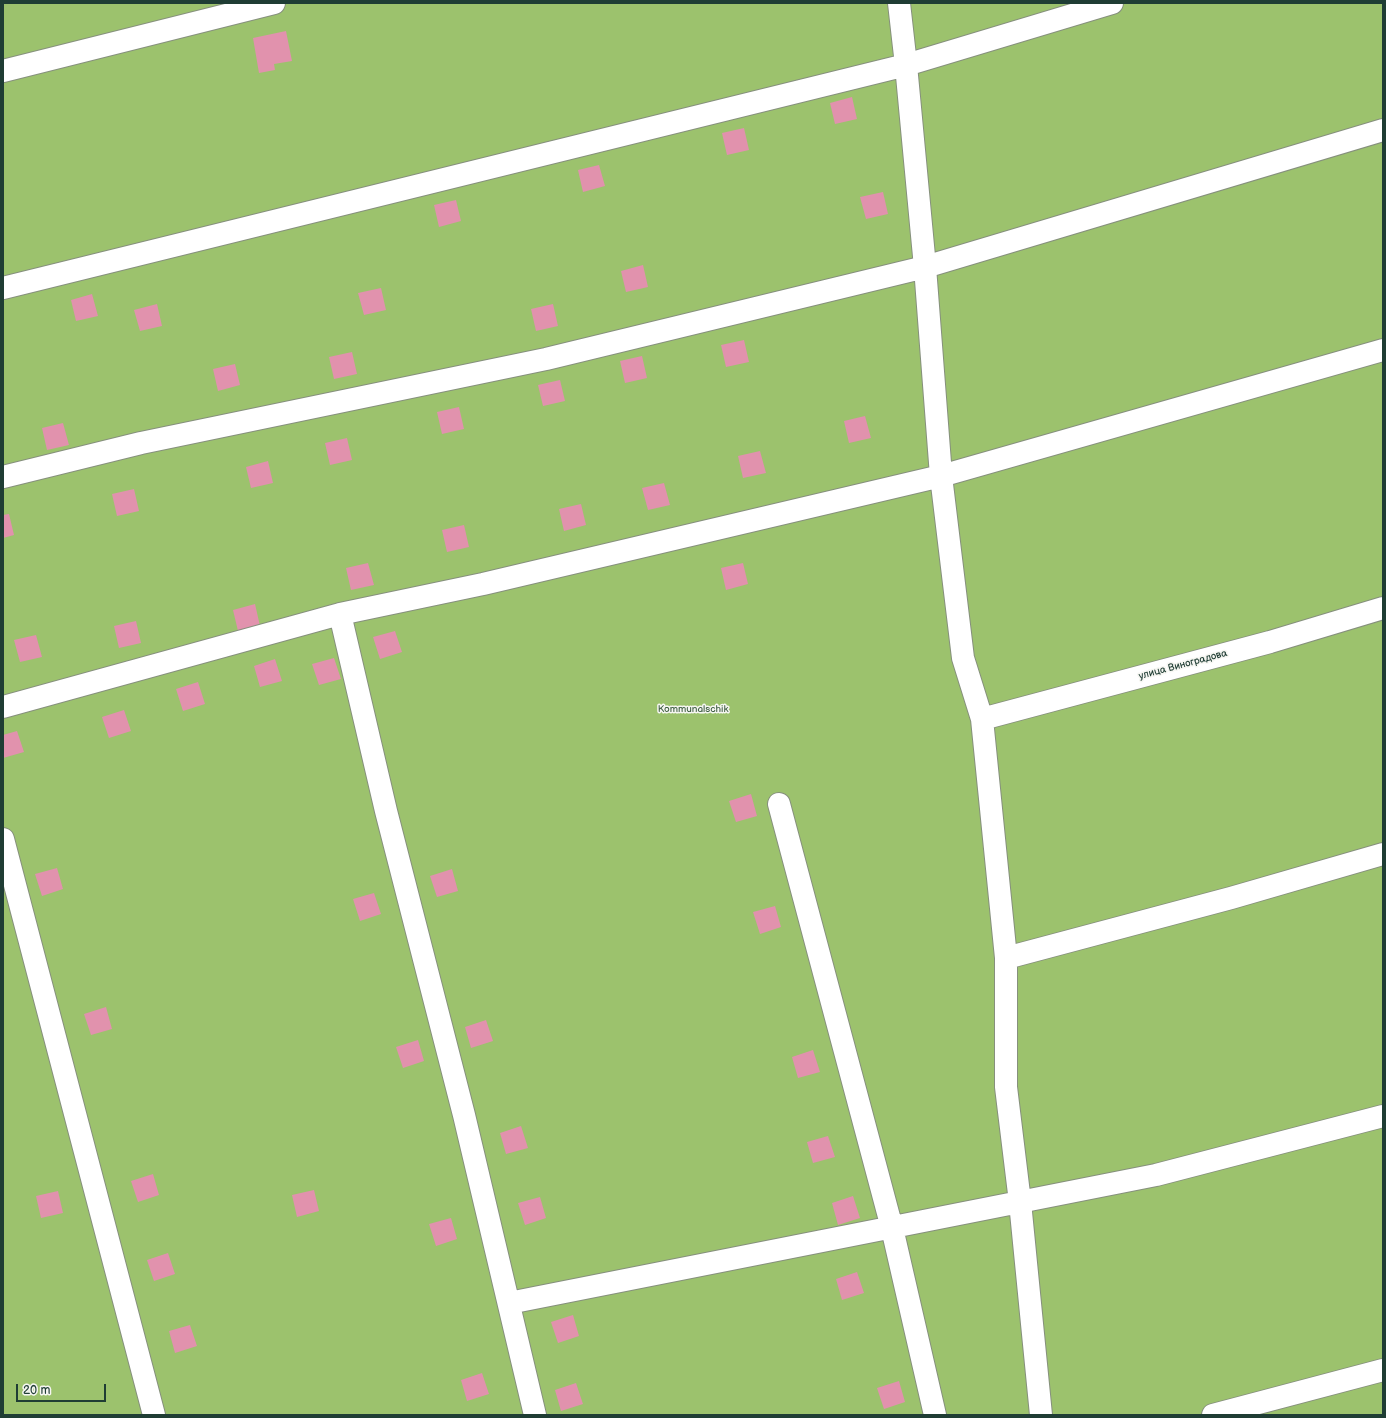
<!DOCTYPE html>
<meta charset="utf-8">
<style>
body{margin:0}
#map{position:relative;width:1386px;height:1418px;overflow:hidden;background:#eee3c6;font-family:"Balsamiq Sans",sans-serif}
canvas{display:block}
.frame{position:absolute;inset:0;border:4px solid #1f3d34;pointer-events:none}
.scale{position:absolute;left:16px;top:1384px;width:90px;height:18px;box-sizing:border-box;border:2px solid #1f3d34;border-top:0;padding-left:5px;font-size:12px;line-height:14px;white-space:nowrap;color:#1f3d34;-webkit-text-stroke:3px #f6f6f2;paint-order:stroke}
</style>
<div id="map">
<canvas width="1386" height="1418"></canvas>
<div class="frame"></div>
<div class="scale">20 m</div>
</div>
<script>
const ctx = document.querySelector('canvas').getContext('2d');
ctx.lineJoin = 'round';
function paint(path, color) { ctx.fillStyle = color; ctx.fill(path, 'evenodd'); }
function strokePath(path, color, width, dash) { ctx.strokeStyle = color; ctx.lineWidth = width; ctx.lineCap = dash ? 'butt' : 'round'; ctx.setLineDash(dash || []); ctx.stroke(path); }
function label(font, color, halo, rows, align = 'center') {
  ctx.font = font + ' "Balsamiq Sans",sans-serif'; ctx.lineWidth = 3; ctx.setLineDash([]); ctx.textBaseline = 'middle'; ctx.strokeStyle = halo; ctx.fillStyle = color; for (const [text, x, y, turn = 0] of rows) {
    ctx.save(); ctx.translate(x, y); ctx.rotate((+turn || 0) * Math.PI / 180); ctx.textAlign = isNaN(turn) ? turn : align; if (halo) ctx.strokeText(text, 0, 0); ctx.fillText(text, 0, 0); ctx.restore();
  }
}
paint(new Path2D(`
 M3,3H1383V1415H3Z`), '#9cc26d');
paint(new Path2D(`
 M286,31L292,61L274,64L275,70L259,73L253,38Z
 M852,97L857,119L835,124L830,103Z
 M744,128L749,150L727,155L722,133Z
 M599,165L605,186L583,192L578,170Z
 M883,192L888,214L866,219L860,197Z
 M456,200L461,221L439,227L434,205Z
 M643,265L648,287L626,292L621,271Z
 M381,288L386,310L364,315L358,293Z
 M92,294L98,316L76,321L71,300Z
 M157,304L162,326L140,331L134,310Z
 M553,304L558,326L536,331L531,309Z
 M744,340L749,362L726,367L721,345Z
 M352,352L357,374L334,379L329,357Z
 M642,356L647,378L625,383L620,361Z
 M235,364L240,385L218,391L213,369Z
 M560,380L565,401L543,406L538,385Z
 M459,407L464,429L442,434L437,412Z
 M865,416L871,438L849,443L844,421Z
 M63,423L69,445L47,450L42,428Z
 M347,438L352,460L330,465L325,443Z
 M760,451L766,473L743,478L738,456Z
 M268,461L273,483L251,488L246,467Z
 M664,483L670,505L648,510L642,488Z
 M134,489L139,511L117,516L112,494Z
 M581,504L586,525L564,531L559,509Z
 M9,514L14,535L3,538V515Z
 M464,525L469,547L447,552L442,530Z
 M368,563L374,585L351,590L346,568Z
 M743,563L748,584L726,590L721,568Z
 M255,604L260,626L238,631L233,610Z
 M136,621L141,643L119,648L114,626Z
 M395,631L402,652L380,659L373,637Z
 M36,635L42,657L20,662L14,640Z
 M334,658L341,679L319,685L312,664Z
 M275,659L282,681L260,687L254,666Z
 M198,682L205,704L183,711L176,689Z
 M124,710L131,731L109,738L102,717Z
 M17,731L24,752L3,758V735Z
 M751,794L757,816L736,822L729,801Z
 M57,868L63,889L42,896L35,874Z
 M452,869L458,891L437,897L430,876Z
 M374,893L381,914L360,921L353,899Z
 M775,906L781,927L760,934L753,912Z
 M106,1007L112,1029L91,1035L84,1014Z
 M486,1020L493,1041L471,1048L465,1027Z
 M418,1040L424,1061L403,1068L396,1047Z
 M813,1050L820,1072L798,1078L792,1057Z
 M521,1126L528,1148L506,1154L500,1133Z
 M828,1136L835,1157L813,1163L807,1142Z
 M153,1174L159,1195L138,1202L131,1181Z
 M314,1190L319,1211L297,1217L292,1195Z
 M58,1191L63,1213L41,1218L36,1196Z
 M853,1196L860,1218L838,1225L832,1203Z
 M540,1197L546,1218L525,1225L518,1203Z
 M451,1218L457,1239L436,1246L429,1224Z
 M168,1253L175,1274L154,1281L147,1260Z
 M857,1272L864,1293L842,1300L836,1279Z
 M573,1315L579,1336L558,1343L551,1322Z
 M190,1325L197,1346L175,1353L169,1331Z
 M482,1373L489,1394L467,1401L461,1380Z
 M899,1381L905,1402L884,1409L877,1388Z
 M576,1383L583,1404L561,1411L555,1390Z`), '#e192ad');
const minor = new Path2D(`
 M899,3L906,65L925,267L941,476L963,658L982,719L1006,958V1087L1020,1202L1041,1415
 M3,71L274,3
 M3,288L906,65L1112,3
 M3,477L141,443L546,359L925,267L1383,130
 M340,614L386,811L464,1115L535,1415
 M3,707L340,614L483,584L941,476L1383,350
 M982,719L1270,642L1383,608
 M779,804L892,1228L935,1415
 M3,839L154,1415
 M1006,958L1231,898L1383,854
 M509,1303L1156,1175L1383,1116
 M1213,1415L1383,1370`);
strokePath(minor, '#86907d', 24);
strokePath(minor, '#fff', 22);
label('10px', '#1f3d34', '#f6f6f2', [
 ["улица Виноградова",1183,665,-15]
]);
label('10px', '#3e5e42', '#f6f6f2', [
 ["Kommunalschik",693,709]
]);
</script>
